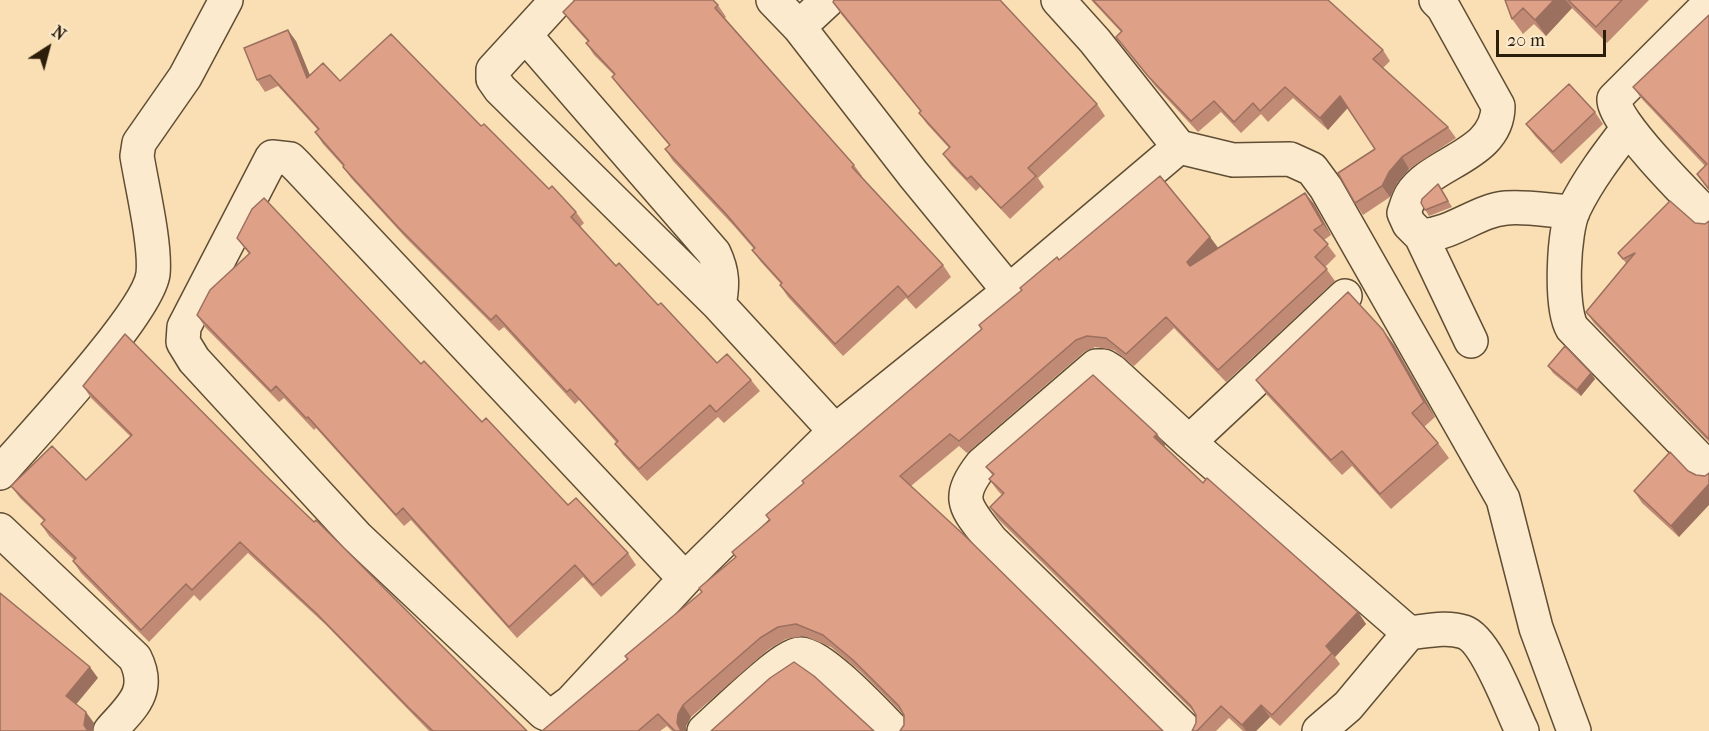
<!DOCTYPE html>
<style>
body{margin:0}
#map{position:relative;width:1709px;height:731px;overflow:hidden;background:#fadfb4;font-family:"IM FELL French Canon",serif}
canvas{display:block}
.north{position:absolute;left:18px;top:18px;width:60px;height:60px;-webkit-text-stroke:4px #fceace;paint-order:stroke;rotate:36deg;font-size:16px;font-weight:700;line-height:24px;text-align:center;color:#2d1e09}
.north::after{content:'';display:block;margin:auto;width:21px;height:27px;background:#2d1e09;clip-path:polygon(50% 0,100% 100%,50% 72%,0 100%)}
.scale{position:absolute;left:1496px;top:30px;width:110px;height:27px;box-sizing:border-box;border:3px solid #2d1e09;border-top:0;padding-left:8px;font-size:18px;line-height:21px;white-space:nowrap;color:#2d1e09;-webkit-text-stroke:4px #fceace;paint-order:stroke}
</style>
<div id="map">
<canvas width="1709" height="731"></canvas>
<div class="north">N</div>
<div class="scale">20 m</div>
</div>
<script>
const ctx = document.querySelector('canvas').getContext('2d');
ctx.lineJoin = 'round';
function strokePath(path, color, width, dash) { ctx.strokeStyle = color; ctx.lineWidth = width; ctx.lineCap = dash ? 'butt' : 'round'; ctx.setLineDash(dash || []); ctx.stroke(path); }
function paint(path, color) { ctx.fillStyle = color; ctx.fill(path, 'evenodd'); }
const street = new Path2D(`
 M557,0L493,70V79L500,89L719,305L835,431
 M773,0L799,27L913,174L1009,291
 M1058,0L1095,41L1179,147L1233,160L1290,159L1312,169L1326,188L1503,499L1536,628L1574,731
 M1436,0L1443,7L1498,106C1498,156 1432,161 1411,195C1408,200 1406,207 1404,213L1409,224L1421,236C1456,233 1476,211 1506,208C1527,206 1551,211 1573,212
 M1709,4L1614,99C1611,119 1691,199 1709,217
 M799,27L828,0
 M525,35L714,253C723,272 723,285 719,305
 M1628,128C1608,154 1588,180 1574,209C1563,231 1560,307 1572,328L1709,469
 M1421,236L1471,341
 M1189,442L1345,296
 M0,473C31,437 148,313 153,274C156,245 142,187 137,156L139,143L185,77L226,0
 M0,530L135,658C152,692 131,707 110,731
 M685,579L298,167L290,159L272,157L184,327L183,342L194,360L356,536L544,713L552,716L571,702L685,579L835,431L1009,291L1179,147
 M704,731C720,717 783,654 800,654C821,653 877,714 894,731
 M1186,731L991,540C966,507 954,500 982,464L1096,366H1104L1112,371L1189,442L1409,633
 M1319,731L1348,706L1409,633C1427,631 1447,626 1464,632C1487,640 1511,709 1522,731`);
strokePath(street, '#604e34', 36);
strokePath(street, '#fceace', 33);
paint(new Path2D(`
 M1091,0H1328L1383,50L1390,61L1383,68L1448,127L1456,138L1409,169L1397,183L1390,197L1363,215L1355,203L1375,149L1348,108L1328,130L1293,98L1268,122L1261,114L1241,133L1221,112L1198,132L1156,87L1116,37L1121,32Z
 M1505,0H1649L1607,43L1572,8L1546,36L1534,24L1523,34L1512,19Z
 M833,2L1097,104L1105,116L1038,178L1044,187L1010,219L980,187L976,191L951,165L943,154L949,148L927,124L919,113L920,111L841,14Z
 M718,5L726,17L725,18L854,165L862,176V177L943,265L951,277L916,309L906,298L843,356L788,297L780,285L781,284L761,262L752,250L754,249L734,226L673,161L665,149L669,145L620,88L612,77L614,75L594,55L586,43L588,42L571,23L563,12Z
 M1709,15V191L1697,174L1705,166L1641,98L1633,87Z
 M296,41L310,76L340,81L481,126L549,189L576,212L584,223L580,227L616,266L717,363L751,380L760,391L724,423L718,417L647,481L623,455L615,444L616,442L579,400L575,404L504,327L499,331L406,238L351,178L343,167V166L323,144L315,132L318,130L278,86L265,92L257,80Z
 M1595,112L1603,124L1561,164L1535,136L1526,124Z
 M1160,176L1210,237L1218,248L1305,193L1314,204L1331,235L1324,240L1336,256L1325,267L1335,281L1226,382L1174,328L1134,366L1114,350L1095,347L1084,352L967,453L959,446L911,486L964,535L1163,731H900L904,725L903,714L861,672L831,647L804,636L786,639L769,649L691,717L686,726V731H672L667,726L660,731H542L627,659L625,656L702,592L699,588L736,558L732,552L770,520L766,515L804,484L802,481L981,329L979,325L1022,290L1020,288L1057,257L1059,260Z
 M1438,184L1452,207L1429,216L1421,203Z
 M1709,221V442L1594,323L1586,312L1626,263L1618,253L1695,223L1705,224Z
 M237,238L421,364L568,505L628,553L636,565L601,597L583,577L517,638L411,520L404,526L316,428L314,430L284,398L279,402L205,327L197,315L249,254Z
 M1383,330L1394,345L1435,417L1424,427L1438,443L1449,458L1391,509L1352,466L1342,475L1267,395L1256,380Z
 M1548,366L1591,373L1595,379L1581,396L1553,373Z
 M83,386L265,475L527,731H429L326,625L248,553L200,601L194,595L149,642L81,573L73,561L74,560L49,536L41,524L44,521L20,498L11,486L86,480L130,436L91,398Z
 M1157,434L1165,445L1164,447L1203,483L1358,612L1366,624L1335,657L1340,664L1280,726L1270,717L1256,731H1243L1229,718L1216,731H1192L1196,723V714L998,519L990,507L1002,495L998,491L989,479L993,476L986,467Z
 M1688,471L1696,475L1705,476L1679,537L1642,503L1634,491Z`), '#c08a75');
paint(new Path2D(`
 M1554,0H1566L1572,8L1546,36L1535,20Z
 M288,30L296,41L316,90L307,78Z
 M1340,96L1348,107L1328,130L1320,118Z
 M1402,157L1409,169L1397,183L1390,197L1382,186L1389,172Z
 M1305,193L1314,204L1331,235L1323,224Z
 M1210,237L1219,249L1196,274L1187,262Z
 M1383,330L1394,345L1435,417L1424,402Z
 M1591,373L1595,379L1581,396L1577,390Z
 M1157,434L1165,445L1162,449L1154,437Z
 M1709,484V505L1679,537L1671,526Z
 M1358,612L1366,624L1335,657L1326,646Z
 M90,667L98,678L74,707L66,696Z
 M683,705L691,717L686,726V731H681L677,723L678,714Z
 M1261,705L1270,717L1256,731H1246L1242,725Z
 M86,712L94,723L93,731H88L84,725Z`), '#9c705f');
const building = new Path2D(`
 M575,0H713L718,5L715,8L854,165L852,167L943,265L908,297L898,286L835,344L780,285L782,283L752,250L755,248L726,214L665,149L670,145L612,77L615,74L586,43L589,41L563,12Z
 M834,0H1000L1097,104L1028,168L1036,176L1001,208L971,176L967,179L943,154L950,147L919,113L921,111L833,2Z
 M1093,0H1328L1383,50L1373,59L1448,127L1402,157L1389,172L1382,186L1355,203L1338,173L1375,149L1340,96L1320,118L1285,87L1260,111L1253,103L1234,122L1214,101L1191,121L1148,76L1116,37L1122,31Z
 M1505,0H1554L1535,20L1523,8L1512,19Z
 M1568,0H1622L1596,27Z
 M1709,15V189L1697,174L1707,164L1633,87Z
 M288,30L307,78L323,63L340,81L391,34L481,126L484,124L549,189L552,186L576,212L571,217L616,266L619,263L658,305L661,303L717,363L727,354L751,380L716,412L710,405L639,469L615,444L618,441L570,389L567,392L496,315L491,320L398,227L343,167L344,165L315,132L319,129L270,75L257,80L244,48Z
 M1569,84L1595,112L1553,152L1526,124Z
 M1160,176L1210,237L1187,262L1190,266L1305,193L1323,224L1314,230L1328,244L1315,257L1327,269L1218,370L1166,317L1126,354L1106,338L1087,336L1076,340L959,441L950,434L900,476L964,535L1163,731H900L904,725V715L899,706L853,660L823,635L796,624L778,627L760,638L683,705L678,714L677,723L681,731H675L658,714L638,731H542L628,659L625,656L702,592L699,588L736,557L732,552L770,520L766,515L804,483L802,481L982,329L979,325L1022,290L1020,288L1057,257L1059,260Z
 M1438,184L1448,201L1425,210L1421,203L1422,199Z
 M264,198L421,364L424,361L482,422L486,418L568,505L576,498L628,553L593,585L575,565L509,627L403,508L396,515L308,417L306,418L276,386L271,391L197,315L210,290L250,253L237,238L252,209Z
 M1670,201L1695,223L1705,224L1709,221V439L1586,312L1635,253L1623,259L1618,253Z
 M1348,292L1383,330L1424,402L1412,413L1438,443L1380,494L1342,451L1331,460L1256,380Z
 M125,334L265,475L314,522L316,520L527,731H433L409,708L317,614L240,542L192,590L186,584L141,630L73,561L76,558L41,524L45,520L11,486L52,446L86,480L132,435L83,386Z
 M1565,346L1591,373L1577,390L1548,366Z
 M1093,375L1157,434L1154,437L1203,483L1207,478L1358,612L1326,646L1332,653L1272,715L1261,705L1242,725L1221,706L1197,731H1192L1196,723V715L1191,706L990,507L1004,493L989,479L994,474L986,467L988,465Z
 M1670,452L1688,471L1696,475L1705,476L1709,473V484L1671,526L1634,491Z
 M0,593L90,667L66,696L86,712L84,725L88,731H0Z
 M794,662L814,676L874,731H711L770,678Z`);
paint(building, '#dfa088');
strokePath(building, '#9c705f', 1.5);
</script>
